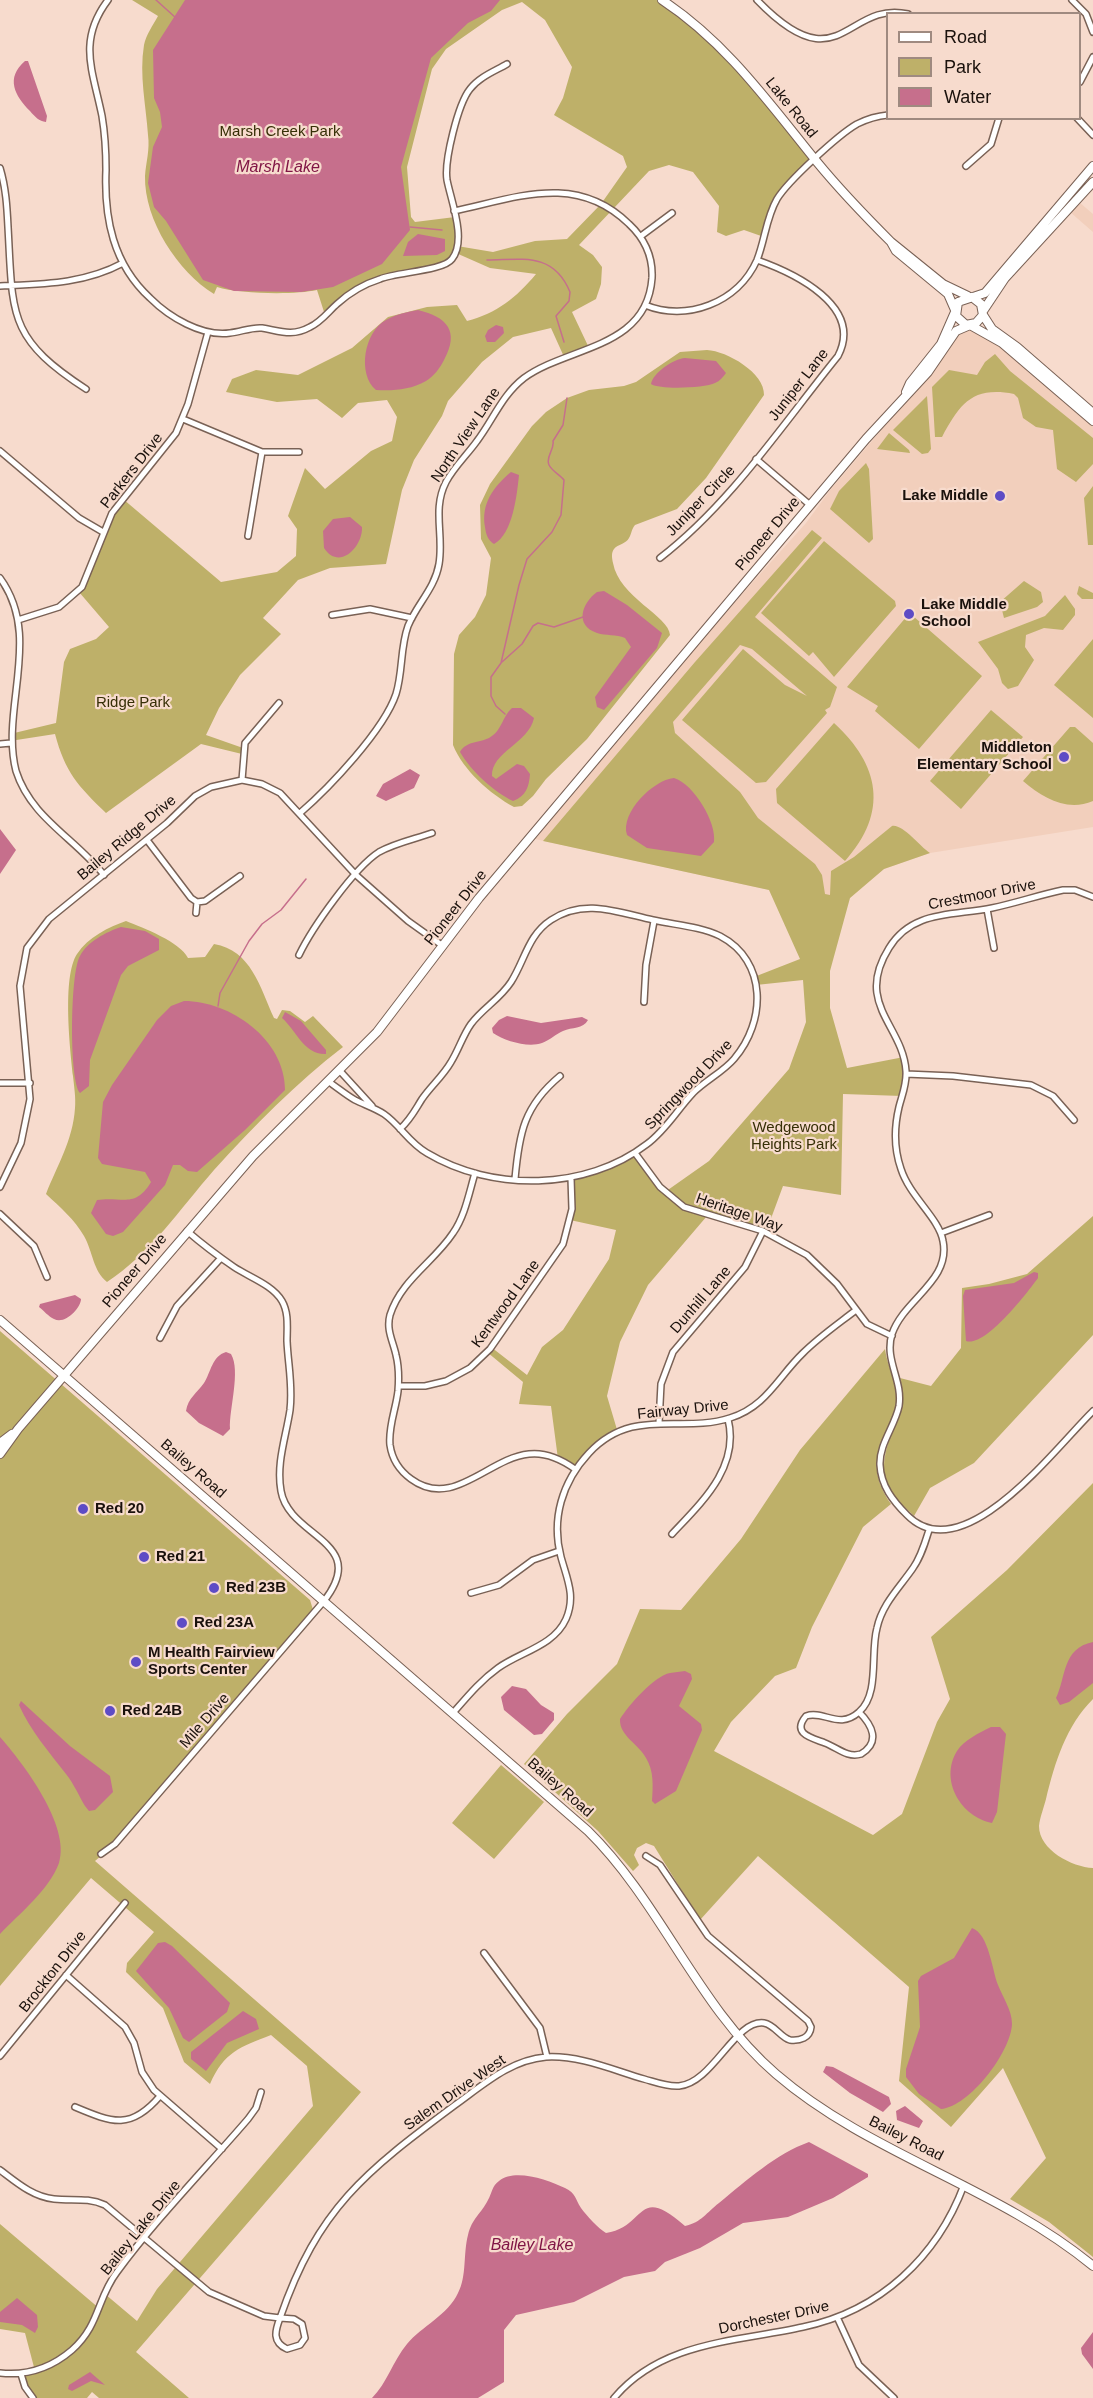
<!DOCTYPE html>
<html>
<head>
<meta charset="utf-8">
<style>
	body { margin:0 }
	#map { position:relative; width:1093px; height:2398px; overflow:hidden; background:#f7dbcd; font-family:Helvetica,sans-serif }
	canvas { display:block }
	.legend { position:absolute; left:886px; top:12px; width:195px; height:108px; box-sizing:border-box; background:#f7dbcd; border:2px solid #9f8a80; margin:0; padding:8px 10px; list-style:none; font-size:18px; color:#1a110c }
	.legend li { display:flex; align-items:center; gap:12px; height:30px }
	.legend b { width:30px; border:2px solid #9f8a80 }
</style>
</head>
<body>
<div id="map">
<canvas width="1093" height="2398"></canvas>
<ul class="legend">
<li><b style="height:8px;background:#fff"></b>Road</li>
<li><b style="height:16px;background:#beb069"></b>Park</li>
<li><b style="height:16px;background:#c66f8c"></b>Water</li>
</ul>
</div>
<script>
const ctx = document.querySelector('canvas').getContext('2d');
ctx.lineJoin = 'round';
function paint(path, color) { ctx.fillStyle = color; ctx.fill(path, 'evenodd'); }
function strokePath(path, color, width, dash) { ctx.strokeStyle = color; ctx.lineWidth = width; ctx.lineCap = dash ? 'butt' : 'round'; ctx.setLineDash(dash || []); ctx.stroke(path); }
function drawText(font, color, halo, rows, align = 'center') {
  ctx.font = font + ' Helvetica,sans-serif'; ctx.lineWidth = 4.5; ctx.setLineDash([]); ctx.textBaseline = 'middle'; ctx.strokeStyle = halo; ctx.fillStyle = color; for (const [text, x, y, turn = 0] of rows) {
    ctx.save(); ctx.translate(x, y); ctx.rotate((+turn || 0) * Math.PI / 180); ctx.textAlign = isNaN(turn) ? turn : align; if (halo) ctx.strokeText(text, 0, 0); ctx.fillText(text, 0, 0); ctx.restore();
  }
}
const built = new Path2D(`
	M1079,202L1093,214V232L1070,212Z
	M965,329L983,334L1006,349L1093,425V827L930,853L884,869L850,898L769,890L535,839L725,613L806,523L831,489L936,366L955,335Z`);
const green = new Path2D(`
	M132,0H662L714,42L815,160L778,198L764,237L744,230L726,236L717,232L719,206L693,172L669,165L649,171L579,245L593,255L602,267L601,284L596,299L572,312L590,350L565,359L551,328L513,337L482,362L448,401L442,416L414,460L402,490L386,564L330,568L298,580L263,618L281,634L240,675L219,708L206,735L243,748L242,754L201,744L106,813C78,786 65,772 55,734L10,741V734L56,723L64,662L70,649L96,639L109,627L79,592L103,532L123,499L221,582L277,572L296,556L297,529L288,516L305,468L325,489L371,451L392,441L397,417L387,400L358,403L342,418L317,399L277,402L226,392L232,379L256,370L298,375L352,348L388,317L427,307L457,305L467,321C497,313 516,298 536,274L490,268L456,253L447,265L415,270L361,287L325,315L317,290C295,295 239,294 217,287L214,294C178,272 144,220 145,176C146,162 150,150 148,135C146,105 139,75 144,45C146,35 153,25 158,16ZM522,2L545,20L572,67L563,98L554,115L623,156L627,167L601,204L567,239L535,241L493,252L457,246L455,217L415,222L411,217L407,167L432,69L446,49L502,10Z
	M707,350C727,351 765,373 764,395L706,478L677,509L635,525C631,530 632,533 629,538C626,544 618,544 614,549C611,553 612,558 613,563C619,597 669,616 670,635L587,739L546,779L533,796L522,806L514,807C490,794 463,770 453,745L454,654L459,635L475,617L486,595L491,558L481,539L480,505L490,484L532,426L546,412L567,398L589,390L624,386L636,382L680,352Z
	M995,354L1010,371L1093,438V464L1076,482L1057,469L1053,430L1036,427L1023,418L1018,398L1014,394C972,386 960,404 942,437H935L932,387L949,370L977,375L985,362Z
	M927,396L931,449L928,453L922,454L893,430Z
	M889,433L909,450L910,453L877,449Z
	M866,463L869,469L873,539L869,543L830,509L839,491Z
	M1093,486V545H1088L1084,498Z
	M812,530L822,538L755,617L837,687L830,707L825,710L827,713L766,782L756,783L682,720L743,649L785,685L807,696L752,649L740,645L673,722L675,733L740,792L758,818L815,864L822,875L825,894L830,895L831,871L854,857L892,826C903,824 919,846 930,853L884,869L850,898L830,971V1008L847,1068L904,1057L906,1074L902,1096L843,1094L841,1195L783,1186L766,1232L707,1216L648,1285L620,1342L607,1396L618,1433L609,1437L575,1469L558,1459L551,1406L519,1404L523,1382L487,1352L491,1347L527,1375L542,1347L563,1330L609,1259L616,1230L570,1220L571,1178L635,1153L665,1192L709,1161L789,1069L806,1022L803,980L756,985L754,977L800,959L769,890L543,841L695,662Z
	M824,541L895,601L896,606L834,677L813,652L809,656L761,613Z
	M1024,581L1041,592L1043,602L1037,607L1004,618L1000,602Z
	M1079,586L1093,593V599H1082L1077,594Z
	M1065,595L1075,609V615L1063,630L1044,628L1026,635L1025,647L1034,660L1018,686L1008,689L1002,683L998,669L978,642L1045,616Z
	M907,616H913L982,676L919,749L875,711L878,706L847,687Z
	M1093,639V718L1054,685Z
	M991,710L1023,737L961,809L930,781Z
	M834,723C880,765 889,812 845,861L777,803L776,789Z
	M1070,727H1075L1093,743V801C1067,812 1043,798 1023,781Z
	M126,921C144,928 180,942 188,958L205,957L214,944C251,950 260,987 274,1018L277,1019L282,1010L290,1011L305,1022L313,1016L343,1047C296,1083 254,1126 214,1170C180,1209 150,1254 107,1282C93,1271 93,1252 84,1236C75,1220 60,1207 46,1194C57,1166 73,1140 75,1108C76,1098 74,1086 73,1076C70,1048 62,977 77,954C88,937 109,927 126,921Z
	M1093,1216V1335L974,1463L930,1488L914,1516C906,1508 897,1501 891,1492C868,1453 911,1417 900,1378L931,1386L961,1348L962,1288L989,1284L1027,1274Z
	M0,1331L310,1600L314,1613L115,1844L95,1861L361,2092L136,2352L189,2398H99L92,2392L87,2398H32L21,2374L35,2371L25,2333L0,2329V2224L100,2309L105,2294L137,2321L157,2289L313,2106L307,2066L271,2035C240,2047 224,2052 210,2084L184,2062L163,2008L126,1972L127,1963L154,1932L91,1878L0,1986Z
	M885,1349C887,1366 897,1382 897,1399C895,1441 857,1454 891,1504L863,1527L812,1627L796,1668L775,1676L731,1722L714,1751L873,1835L902,1814L937,1722L950,1699L931,1637L1007,1570L1093,1483V1699C1066,1726 1055,1762 1046,1799C1044,1807 1040,1817 1039,1826C1039,1850 1072,1867 1093,1868V2257L1049,2222L1010,2199L1046,2158L1003,2068L951,2127L899,2081L909,1987L758,1856L700,1920L654,1846L646,1843L637,1848L634,1855L639,1865L633,1871L598,1831L524,1764L567,1714L617,1664L640,1609L681,1610L741,1539L800,1450Z
	M501,1765L544,1802L494,1859L452,1823Z`);
const water = new Path2D(`
	M185,0H500L491,11L468,23L431,58L401,167L410,230L382,264L333,287L301,292L234,291L203,280L166,221L154,207L148,183L153,147L162,127L160,112L154,98L153,50Z
	M25,61H28L47,116L46,122C39,121 35,117 30,111C15,96 5,78 25,61Z
	M418,234L445,239V251L437,255L403,256L408,242Z
	M418,310C447,317 460,331 444,360C440,368 434,376 426,381C410,390 393,391 376,390C357,374 364,332 386,320C396,314 408,312 418,310Z
	M496,325L503,327L504,333L495,342H487L485,336L488,330Z
	M685,358L716,361L726,373C723,377 720,381 715,383C705,388 660,390 651,384C653,373 673,359 685,358Z
	M511,472L519,475C517,494 513,534 494,544C488,540 486,535 485,527C481,504 493,487 511,472Z
	M350,517L362,527C363,547 339,571 324,548L323,531L333,519Z
	M604,591L627,605L662,633L657,648L604,710L597,707L595,697L631,647L625,638C616,634 606,636 597,633C574,625 582,603 597,592Z
	M512,708H521L534,718C529,743 491,752 492,776L496,779L517,764L524,766L530,774C529,787 526,796 513,801C494,792 471,771 460,752C466,741 479,743 489,738C502,731 502,717 512,708Z
	M410,769L420,775L414,788L386,801L376,796L383,784Z
	M674,778C694,784 717,823 714,842L701,856L647,848L627,835C620,813 653,780 674,778Z
	M0,829L16,850L0,874Z
	M121,927L145,931L159,939V950L128,966L121,975L90,1060L89,1086L80,1093C69,1081 70,972 80,956C87,942 106,932 121,927Z
	M184,1001C230,1001 285,1039 285,1090L245,1130L197,1172L188,1171L180,1165H173L165,1185L123,1232L113,1236L106,1234L91,1213L97,1200C122,1196 135,1209 151,1182L145,1172L102,1164L98,1158L103,1102L112,1085L157,1020L171,1006Z
	M285,1012L301,1021L326,1050V1054C304,1055 296,1030 282,1018Z
	M507,1016L541,1023L582,1017L588,1020C583,1029 572,1027 563,1031C556,1034 550,1040 542,1043C528,1048 505,1041 493,1033L492,1028L499,1020Z
	M1034,1272L1038,1273V1278C1027,1293 985,1348 966,1341L963,1296L965,1290L1014,1283Z
	M75,1295L81,1299C81,1308 65,1325 54,1319C49,1317 43,1310 39,1307L40,1304Z
	M226,1352L231,1354C241,1371 229,1409 230,1429L223,1436L199,1423L186,1411C188,1398 197,1393 204,1383C211,1372 212,1356 226,1352Z
	M1093,1642V1683L1069,1702L1060,1705L1056,1698C1066,1678 1062,1648 1093,1642Z
	M685,1671L691,1674L692,1679L679,1706L701,1724L702,1730L676,1791L655,1804L652,1801C653,1786 654,1771 646,1758C639,1744 619,1736 620,1719C629,1705 654,1676 670,1673C675,1672 680,1672 685,1671Z
	M512,1686L526,1689L541,1705L554,1713V1720L542,1734L534,1735L504,1710L501,1697Z
	M21,1701L70,1746L110,1776L113,1792L95,1810L89,1811L85,1806C79,1796 74,1784 66,1774C49,1752 30,1730 19,1705Z
	M991,1727H1000L1006,1734L997,1812L992,1823C961,1817 939,1780 957,1751C964,1740 979,1733 991,1727Z
	M0,1737C23,1763 71,1826 59,1863C49,1890 20,1913 0,1934Z
	M972,1928C989,1934 992,1970 998,1985C1003,1998 1012,2010 1012,2024C1011,2052 969,2107 941,2109L919,2094L906,2077V2069L920,2027L918,1981L921,1976L954,1958Z
	M165,1942L172,1946L230,2003L227,2012L189,2042L183,2038L169,2008L136,1971L158,1943Z
	M243,2011L256,2019L259,2029L227,2043L206,2071L191,2059V2052Z
	M826,2066L833,2067L889,2097L891,2104L883,2112L850,2093L823,2072Z
	M905,2106L923,2121L919,2128L897,2120L896,2111Z
	M809,2142L868,2174V2177L833,2198L788,2217L743,2223L700,2248L665,2262L655,2271L624,2277L574,2302L516,2315L504,2330V2382L478,2398H372C387,2383 393,2361 407,2344C422,2326 448,2315 458,2293C467,2276 463,2254 468,2235C472,2218 481,2214 488,2200C492,2193 492,2186 499,2181C515,2168 548,2180 565,2188C576,2193 575,2199 581,2208C586,2215 599,2229 606,2233C647,2227 636,2183 685,2226C702,2222 706,2213 719,2203C747,2180 776,2154 809,2142Z
	M17,2298L37,2315L38,2327L35,2333L22,2325L0,2322V2312Z
	M1093,2332V2369L1082,2354L1081,2348Z
	M90,2372L105,2385L91,2381L72,2391L68,2389L69,2385Z`);
const stream = new Path2D(`
	M156,0L176,18
	M410,227L442,230
	M487,260C521,260 553,251 570,292L569,301L556,316L564,342
	M502,662L522,644L533,626L538,623L554,627L583,617
	M505,714L496,706L491,696V677L501,663L519,585L527,559L552,532L561,515L564,480C560,475 552,471 549,465C545,457 555,449 553,441L563,425L567,398
	M218,1006L220,993L249,941L262,924L281,910L306,879`);
const street = new Path2D(`
	M108,0C77,41 93,71 102,116C105,134 106,152 106,170C104,218 113,264 150,298C169,317 202,337 230,333C241,332 251,327 262,328C280,331 292,337 310,327C321,322 328,312 337,304C349,293 364,284 380,279C397,272 443,271 452,259C467,240 451,201 447,180C444,161 458,104 470,89C479,77 495,71 507,64
	M757,0C840,86 846,0 908,14
	M1072,0L1086,14L1093,32
	M1080,82L1093,57
	M1077,118L1093,135
	M966,166L991,144L999,118
	M0,168C6,188 7,207 8,227C13,314 7,338 86,389
	M641,236L672,213
	M0,286C43,284 84,284 123,263
	M645,305C686,322 738,303 757,260C765,240 766,218 777,199C788,181 838,135 857,124C867,119 877,116 888,115
	M183,419L262,452H299
	M0,451L79,518L103,532
	M756,459L810,505
	M248,536L262,452
	M660,558C731,503 782,425 838,356C864,306 794,273 757,260
	M0,578C43,637 0,708 16,771C31,818 75,838 104,875
	M332,615L370,609L412,618
	M18,620L59,607L82,587L112,513L176,433L188,404L208,332
	M0,744L11,743
	M242,780L245,743L279,703
	M300,813C329,788 384,730 396,694C403,672 400,648 408,626C417,604 435,588 439,564C444,535 432,509 446,482C454,467 467,455 477,441C493,420 502,395 524,378C568,346 647,349 652,278C653,256 644,238 629,224C576,172 516,198 454,211
	M147,840L191,898L197,902L205,901L240,876
	M1093,897L1075,890H1063C1039,895 1016,903 992,908C953,916 912,910 889,948C854,1004 903,1025 906,1071C907,1084 902,1095 899,1107C894,1128 894,1149 901,1169C910,1197 939,1218 943,1241C951,1281 904,1299 892,1334C884,1360 903,1380 899,1406C895,1426 879,1444 880,1465C881,1486 893,1501 907,1515C963,1572 1056,1447 1093,1411
	M987,909L994,948
	M196,913L197,902
	M299,955C312,928 354,868 379,852C395,843 415,839 432,833
	M644,1002L646,965L654,921
	M340,1071L372,1106
	M906,1074L953,1076L1031,1085L1053,1096L1074,1120
	M329,1082C338,1088 346,1095 355,1100C365,1105 375,1108 384,1114C400,1125 409,1143 427,1153C492,1192 586,1191 647,1144C666,1130 677,1110 693,1093C706,1080 723,1072 734,1059C766,1022 768,961 720,936C699,926 675,925 653,920C617,912 584,898 551,920C528,935 525,960 511,982C500,999 483,1008 471,1024C463,1035 459,1049 451,1062C443,1076 431,1086 422,1099C415,1110 411,1119 400,1129
	M0,1083H30
	M635,1153L660,1187L684,1207L763,1231L807,1255L837,1284L867,1324L892,1336
	M475,1173C469,1193 465,1216 453,1233C434,1262 401,1280 390,1315C386,1330 393,1341 396,1355C399,1367 399,1379 398,1391C396,1409 388,1427 390,1445C392,1459 400,1471 411,1479C453,1510 488,1458 529,1454C546,1452 561,1459 575,1469
	M515,1179C519,1133 524,1106 560,1076
	M0,1187L21,1143L30,1099L20,986L27,948L49,919L167,823L195,796L211,787L242,780L262,784L280,793L356,875L408,921L443,946
	M0,1214L34,1246L47,1277
	M941,1233L989,1215
	M160,1338L177,1306L221,1258
	M399,1386H425L446,1381L470,1368L490,1349L563,1244L572,1209L571,1178
	M659,1423L661,1384L673,1352L745,1267L763,1231
	M672,1534C702,1502 740,1467 728,1419
	M471,1593L499,1585L533,1560L559,1551
	M859,1712C872,1725 881,1742 861,1754C847,1758 838,1748 825,1743C812,1738 791,1734 806,1716C824,1710 839,1730 859,1712C880,1694 870,1653 877,1628C882,1604 900,1587 913,1568C921,1557 925,1543 929,1530
	M453,1713C467,1697 480,1681 498,1668C520,1652 554,1646 566,1619C576,1596 567,1579 561,1557C551,1519 562,1482 589,1453C633,1406 681,1434 730,1418C766,1407 778,1377 803,1353C819,1337 838,1324 856,1310
	M101,1854L115,1844L324,1601C371,1541 289,1538 281,1491C276,1463 286,1437 290,1410C293,1386 288,1364 287,1341C287,1328 289,1313 282,1301C273,1285 249,1277 234,1267C218,1256 202,1244 187,1231
	M484,1953L540,2028L547,2057
	M66,1975L125,2027L134,2043L142,2072L154,2090L222,2149
	M0,2056L125,1903
	M75,2107C113,2123 131,2130 160,2096
	M0,2170C16,2182 33,2197 54,2199C72,2201 87,2197 105,2205L209,2292L264,2316L280,2318C318,2208 365,2172 455,2105C483,2085 510,2060 546,2057C579,2055 613,2070 644,2079C655,2082 667,2087 679,2086C713,2083 735,2019 764,2023C775,2025 780,2037 790,2040C800,2041 810,2038 811,2027L808,2021L708,1936L660,1865L646,1856
	M837,2317L859,2365L894,2398
	M280,2318L294,2319L302,2324L305,2338L300,2345L287,2349C272,2342 275,2331 280,2318Z
	M0,2373C27,2376 51,2368 72,2350C100,2325 97,2298 117,2272C156,2219 205,2169 248,2119L256,2108L261,2092
	M21,2374L25,2387L33,2398
	M614,2398C662,2341 736,2342 803,2327C880,2311 937,2257 964,2185`);
const secondary = new Path2D(`
	M662,0C726,42 769,103 817,162C840,190 865,216 891,242L896,251L948,294L955,310
	M891,242L943,284L968,296
	M972,297L981,304L983,315L976,323L966,325L956,316L958,302L985,293L1093,166
	M983,311L1005,278L1093,182
	M983,315L992,329L1017,347L1093,413
	M970,325L1002,343L1093,421
	M906,392L910,383L941,344L955,312
	M0,1320L588,1831C662,1904 697,2006 776,2074C870,2155 996,2186 1093,2266
	M0,1443L12,1434
	M0,1454L18,1429L253,1156L377,1032L479,898L866,439L928,372L956,331L970,325`);
const markers = [
	[1000,496,6,"#5e4cc5"],
	[909,614,6,"#5e4cc5"],
	[1064,757,6,"#5e4cc5"],
	[83,1509,6,"#5e4cc5"],
	[144,1557,6,"#5e4cc5"],
	[214,1588,6,"#5e4cc5"],
	[182,1623,6,"#5e4cc5"],
	[136,1662,6,"#5e4cc5"],
	[110,1711,6,"#5e4cc5"]
];
const streetNames = [
	["Lake Road",791,108,51],
	["Juniper Lane",799,385,-52],
	["North View Lane",466,435,-56],
	["Parkers Drive",132,471,-52],
	["Juniper Circle",701,501,-46],
	["Pioneer Drive",768,534,-50],
	["Bailey Ridge Drive",127,838,-40],
	["Crestmoor Drive",982,895,-11],
	["Pioneer Drive",456,908,-52],
	["Springwood Drive",689,1085,-46],
	["Heritage Way",739,1213,19],
	["Pioneer Drive",135,1271,-50],
	["Dunhill Lane",701,1300,-49],
	["Kentwood Lane",506,1304,-54],
	["Fairway Drive",683,1410,-6],
	["Bailey Road",193,1469,41],
	["Mile Drive",205,1721,-49],
	["Bailey Road",560,1788,41],
	["Brockton Drive",53,1972,-52],
	["Salem Drive West",455,2093,-35],
	["Bailey Road",906,2139,27],
	["Bailey Lake Drive",141,2228,-51],
	["Dorchester Drive",774,2318,-12]
];
const parkNames = [
	["Marsh Creek Park",280,132],
	["Ridge Park",133,703],
	["Wedgewood",794,1128],
	["Heights Park",794,1145]
];
const poiNames = [
	["Lake Middle",988,496,"right"],
	["Lake Middle",921,605],
	["School",921,622],
	["Middleton",1052,748,"right"],
	["Elementary School",1052,765,"right"],
	["Red 20",95,1509],
	["Red 21",156,1557],
	["Red 23B",226,1588],
	["Red 23A",194,1623],
	["M Health Fairview",148,1653],
	["Sports Center",148,1670],
	["Red 24B",122,1711]
];
const waterNames = [
	["Marsh Lake",278,168],
	["Bailey Lake",532,2246]
];
paint(built, '#f2cfbc');
paint(green, '#beb069');
paint(water, '#c66f8c');
strokePath(stream, '#c66f8c', 1.5);
strokePath(street, '#796155', 8);
strokePath(secondary, '#796155', 10);
strokePath(street, '#fff', 5);
strokePath(secondary, '#fff', 8);
for (const [x, y, r, color] of markers) { const dot = new Path2D(); dot.arc(x, y, r, 0, 2 * Math.PI); ctx.fillStyle = color; ctx.fill(dot); strokePath(dot, '#f7dbcd', 2); }
drawText('15px', '#1a110c', '#f7dbcd', streetNames);
drawText('15px', '#362f06', '#f7dbcd', parkNames);
drawText('bold 15px', '#1a110c', '#f7dbcd', poiNames, 'left');
drawText('italic 16px', '#801545', '#f7dbcd', waterNames);
</script>
</body>
</html>
